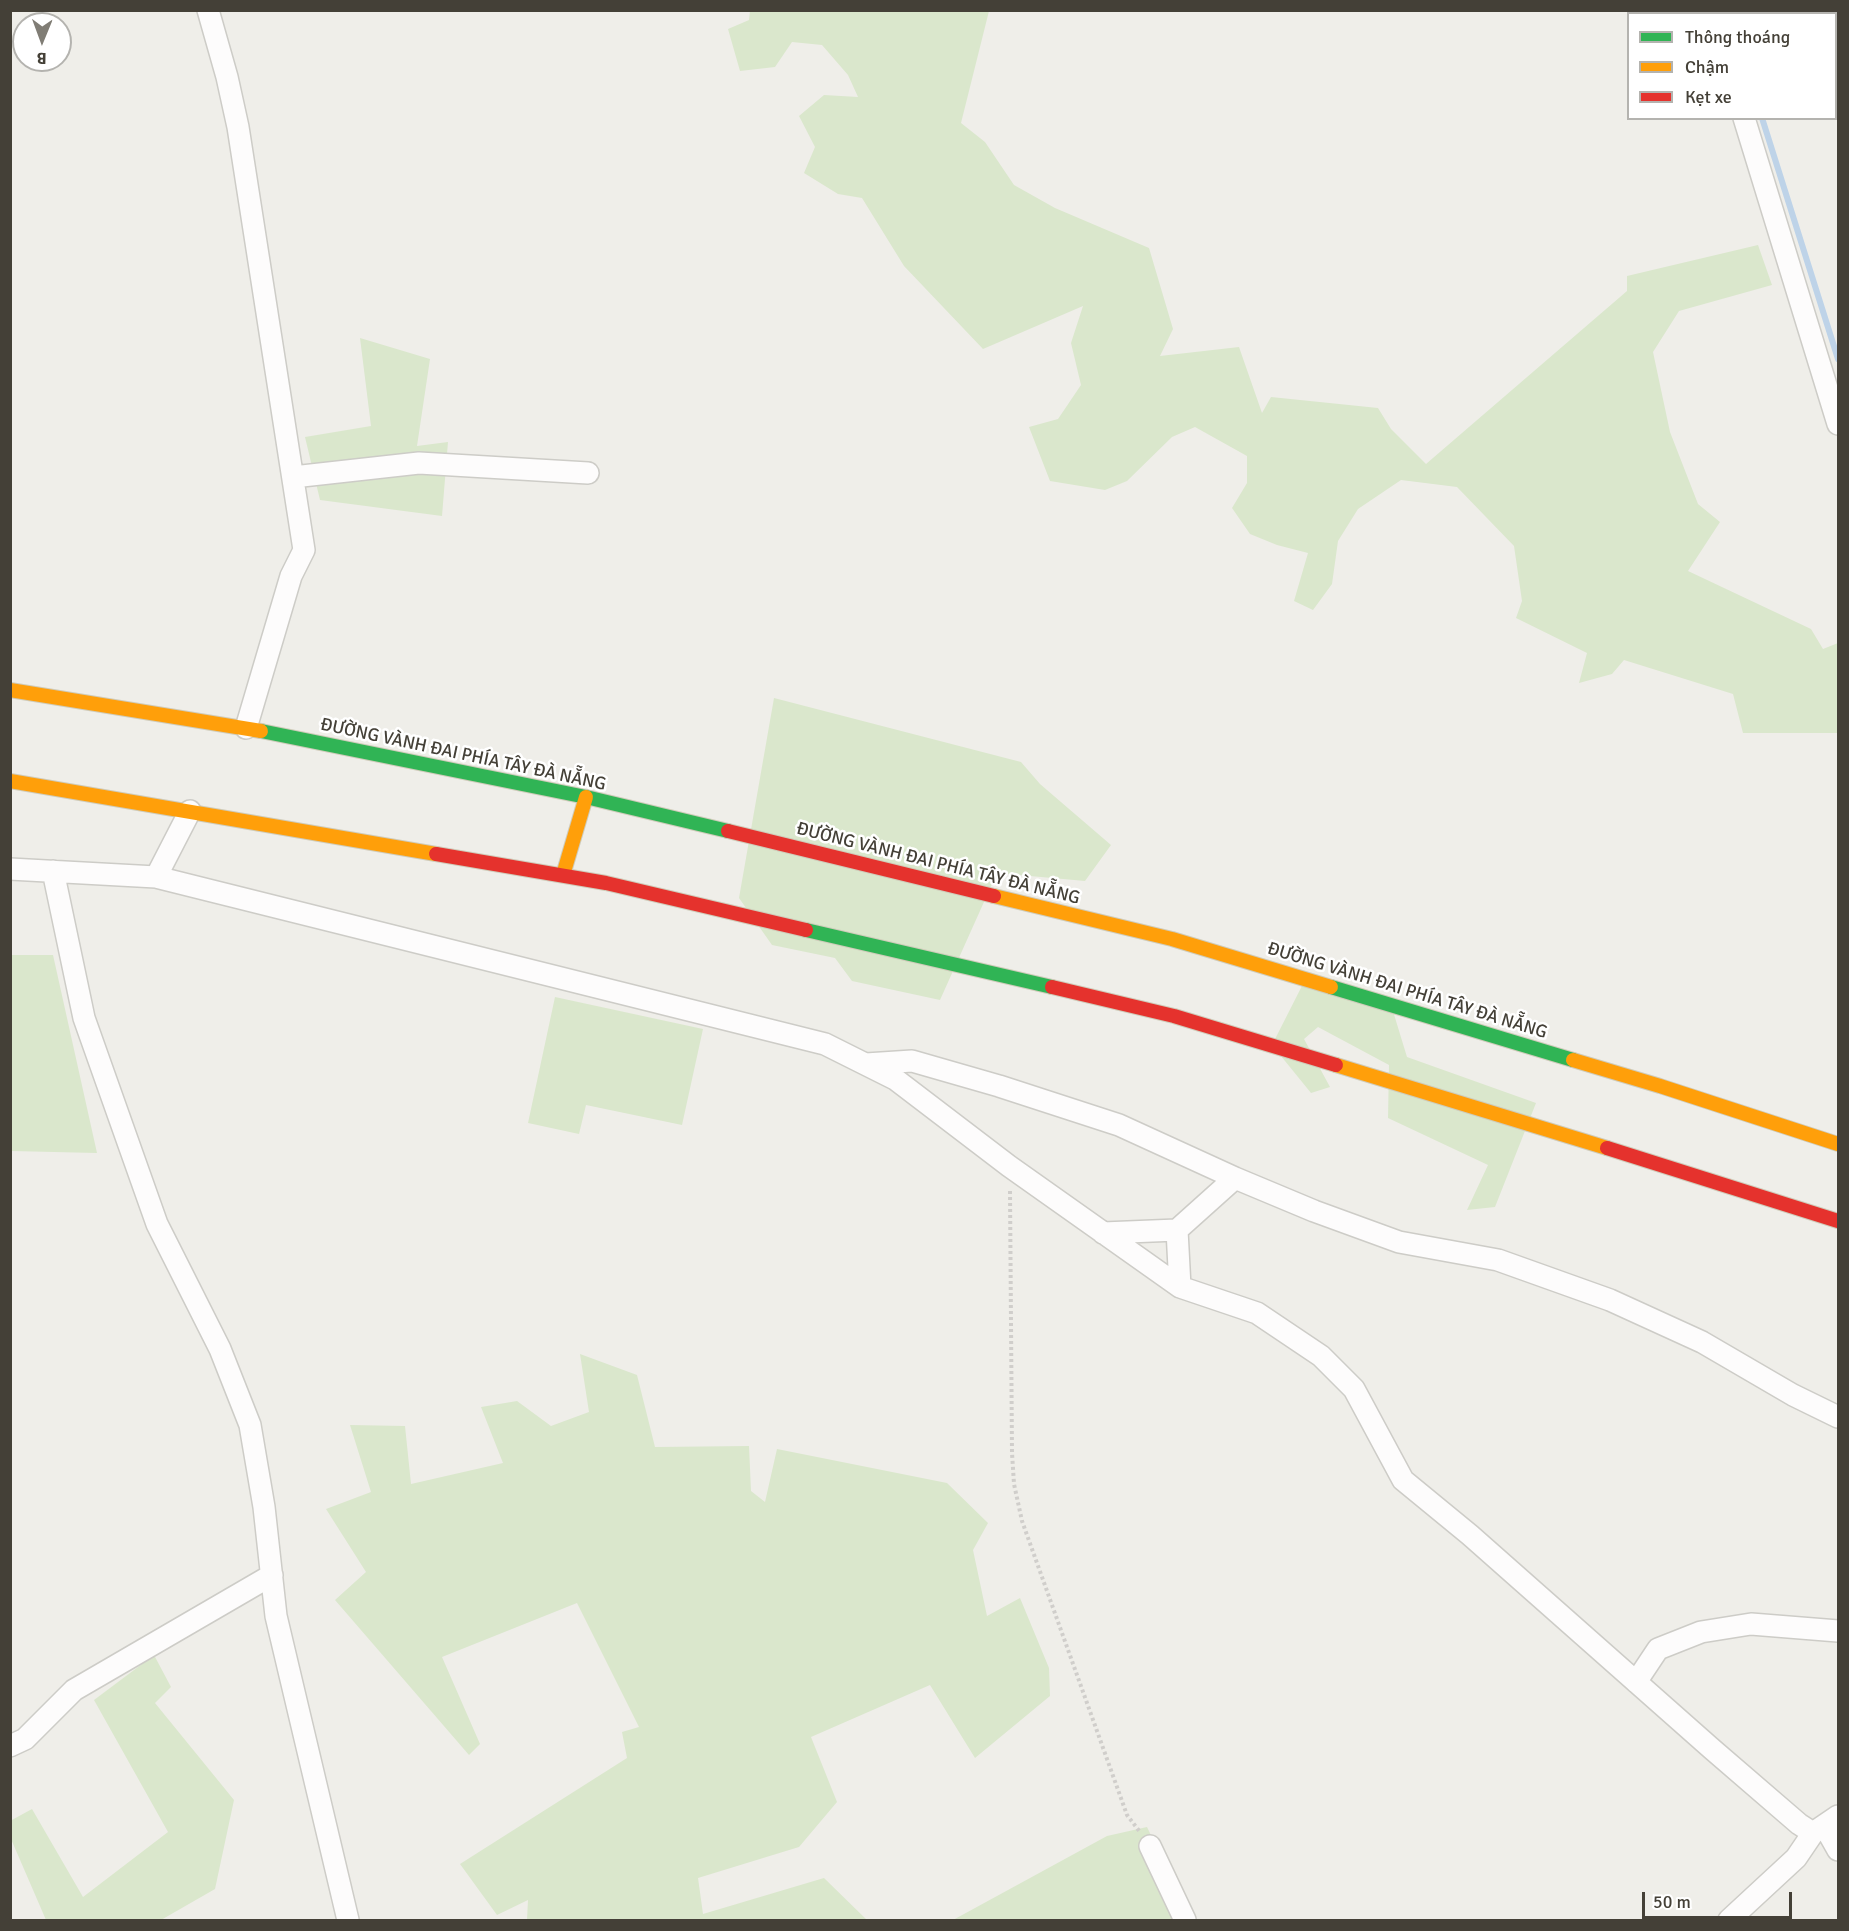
<!DOCTYPE html>
<html>
<head>
<meta charset="utf-8">
<style>
	body { margin:0 }
	#map { position:relative; width:1849px; height:1931px; overflow:hidden; background:#efeee9; font-family:Signika,sans-serif }
	canvas { display:block }
	.frame { position:absolute; inset:0; border:12px solid #444037; pointer-events:none }
	.legend { position:absolute; left:1627px; top:12px; width:210px; height:108px; box-sizing:border-box; background:#fff; border:2px solid #b4b3af; margin:0; padding:8px 10px; list-style:none; font-size:18px; color:#444037 }
	.legend li { display:flex; align-items:center; gap:12px; height:30px }
	.legend b { width:30px; border:2px solid #b4b3af }
	.north { position:absolute; left:12px; top:12px; width:60px; height:60px; box-sizing:border-box; background:#fff; border:2px solid #b4b3af; border-radius:50%; rotate:181deg; font-size:16px; font-weight:700; line-height:24px; text-align:center; color:#444037 }
	.north::after { content:''; display:block; margin:auto; width:21px; height:27px; background:#807d75; clip-path:polygon(50% 0,100% 100%,50% 72%,0 100%) }
	.scale { position:absolute; left:1642px; top:1892px; width:150px; height:27px; box-sizing:border-box; border:3px solid #444037; border-top:0; padding-left:8px; font-size:18px; line-height:21px; white-space:nowrap; color:#444037; -webkit-text-stroke:4px #fff; paint-order:stroke }
</style>
</head>
<body>
<div id="map">
<canvas width="1849" height="1931"></canvas>
<div class="frame"></div>
<ul class="legend">
<li><b style="height:8px;background:#30b455"></b>Thông thoáng</li>
<li><b style="height:8px;background:#ff9f0a"></b>Chậm</li>
<li><b style="height:8px;background:#e5322d"></b>Kẹt xe</li>
</ul>
<div class="north">B</div>
<div class="scale">50 m</div>
</div>
<script>
const ctx = document.querySelector('canvas').getContext('2d');
ctx.lineJoin = 'round';
function paint(path, color) { ctx.fillStyle = color; ctx.fill(path, 'evenodd'); }
function strokePath(path, color, width, dash) { ctx.strokeStyle = color; ctx.lineWidth = width; ctx.lineCap = dash ? 'butt' : 'round'; ctx.setLineDash(dash || []); ctx.stroke(path); }
function drawText(font, color, halo, rows, align = 'center') {
  ctx.font = font + ' Signika,sans-serif'; ctx.lineWidth = 5; ctx.setLineDash([]); ctx.textBaseline = 'middle'; ctx.strokeStyle = halo; ctx.fillStyle = color; for (const [text, x, y, turn = 0] of rows) {
    ctx.save(); ctx.translate(x, y); ctx.rotate((+turn || 0) * Math.PI / 180); ctx.textAlign = isNaN(turn) ? turn : align; if (halo) ctx.strokeText(text, 0, 0); ctx.fillText(text, 0, 0); ctx.restore();
  }
}
const green = new Path2D(`
	M750,11H989L961,123L985,142L1014,185L1055,208L1149,248L1173,329L1160,356L1239,347L1262,413L1271,397L1378,408L1391,429L1426,464L1627,291V276L1758,245L1772,285L1679,311L1653,352L1670,432L1698,504L1720,522L1688,571L1811,629L1823,649L1838,643V638V733H1743L1733,694L1624,660L1612,674L1579,683L1587,653L1516,618L1522,601L1514,546L1457,487L1401,480L1358,509L1338,541L1332,584L1313,610L1294,601L1308,553L1277,545L1250,534L1232,508L1247,483V456L1195,427L1172,437L1127,481L1105,490L1050,481L1029,427L1058,419L1081,385L1071,343L1083,306L983,349L904,266L862,198L838,194L804,173L815,147L799,116L824,95L858,97L848,75L822,45L792,42L775,67L740,71L728,29L749,20Z
	M360,338L430,359L417,446L448,442L442,516L320,500L305,437L371,426Z
	M774,698L1021,762L1040,784L1111,845L1085,881L997,873L940,1000L852,981L835,958L772,945L739,898Z
	M11,955H53L97,1153L11,1151Z
	M1307,976L1389,998L1407,1057L1536,1103L1495,1207L1467,1210L1488,1165L1388,1118L1389,1065L1318,1027L1304,1039L1330,1087L1311,1093L1272,1045Z
	M555,997L703,1029L682,1125L586,1105L579,1134L528,1123Z
	M580,1354L637,1375L655,1447L749,1446L751,1491L765,1502L777,1449L947,1483L988,1523L973,1550L987,1616L1020,1598L1049,1668L1050,1696L975,1758L930,1685L811,1737L837,1802L799,1847L698,1878L703,1914L824,1878L867,1920H527L528,1900L497,1915L460,1864L627,1758L622,1732L639,1727L577,1603L442,1657L480,1744L469,1755L335,1600L366,1572L326,1509L371,1492L350,1425L405,1426L411,1484L503,1463L481,1407L517,1401L551,1426L589,1412Z
	M154,1655L171,1687L155,1703L234,1800L215,1889L161,1920H46L11,1839L10,1821L32,1809L83,1897L168,1832L94,1700Z
	M1147,1827L1192,1920H953L1107,1836Z`);
const stream = new Path2D(`
	M1728,10L1729,14
	M1762,118L1838,359`);
const path = new Path2D(`
	M1010,1191L1012,1453L1014,1484L1022,1521L1127,1815L1140,1832`);
const street = new Path2D(`
	M208,10L227,77L238,127L304,550L291,576L246,728
	M1714,10L1715,14
	M1744,118L1838,424
	M293,477L419,463L588,473
	M10,869L156,877L825,1044L895,1079L1009,1166L1180,1287L1257,1313L1321,1356L1354,1389L1403,1480L1470,1535L1712,1749L1799,1824L1813,1833
	M53,871L84,1018L157,1224L220,1349L250,1425L264,1507L276,1616L348,1920
	M156,877L190,811
	M866,1064L912,1061L999,1086L1119,1125L1235,1178L1314,1211L1399,1242L1498,1260L1610,1300L1702,1342L1793,1395L1838,1417
	M1177,1230L1180,1287
	M1103,1233L1177,1230L1235,1178
	M1636,1682L1658,1649L1701,1632L1751,1624L1838,1631
	M10,1746L25,1739L74,1690L272,1575
	M1825,1827L1838,1850
	M1150,1846L1185,1920
	M1729,1920L1796,1858L1813,1833L1838,1816`);
const fast = new Path2D(`
	M261,731L586,797L728,831
	M806,930L1052,987
	M1331,987L1573,1060`);
const slow = new Path2D(`
	M10,690L261,731
	M10,781L436,854
	M563,875L586,797
	M994,896L1172,939L1331,987
	M1573,1060L1660,1086L1838,1144
	M1336,1065L1607,1148`);
const jam = new Path2D(`
	M728,831L994,896
	M436,854L606,883L806,930
	M1052,987L1174,1016L1336,1065
	M1607,1148L1838,1221`);
const streetNames = [
	["ĐƯỜNG VÀNH ĐAI PHÍA TÂY ĐÀ NẴNG",463,755,12],
	["ĐƯỜNG VÀNH ĐAI PHÍA TÂY ĐÀ NẴNG",938,864,14],
	["ĐƯỜNG VÀNH ĐAI PHÍA TÂY ĐÀ NẴNG",1407,991,17]
];
paint(green, '#dae7cc');
strokePath(stream, '#bed3e8', 6);
strokePath(street, '#cdccc7', 24);
strokePath(fast, '#cfcbb9', 16);
strokePath(slow, '#cfcbb9', 16);
strokePath(jam, '#cfcbb9', 16);
strokePath(path, '#d0cecb', 4, [3, 3]);
strokePath(street, '#fdfcfc', 21);
strokePath(fast, '#30b455', 14);
strokePath(slow, '#ff9f0a', 14);
strokePath(jam, '#e5322d', 14);
drawText('18px', '#444037', '#fff', streetNames);
</script>
</body>
</html>
